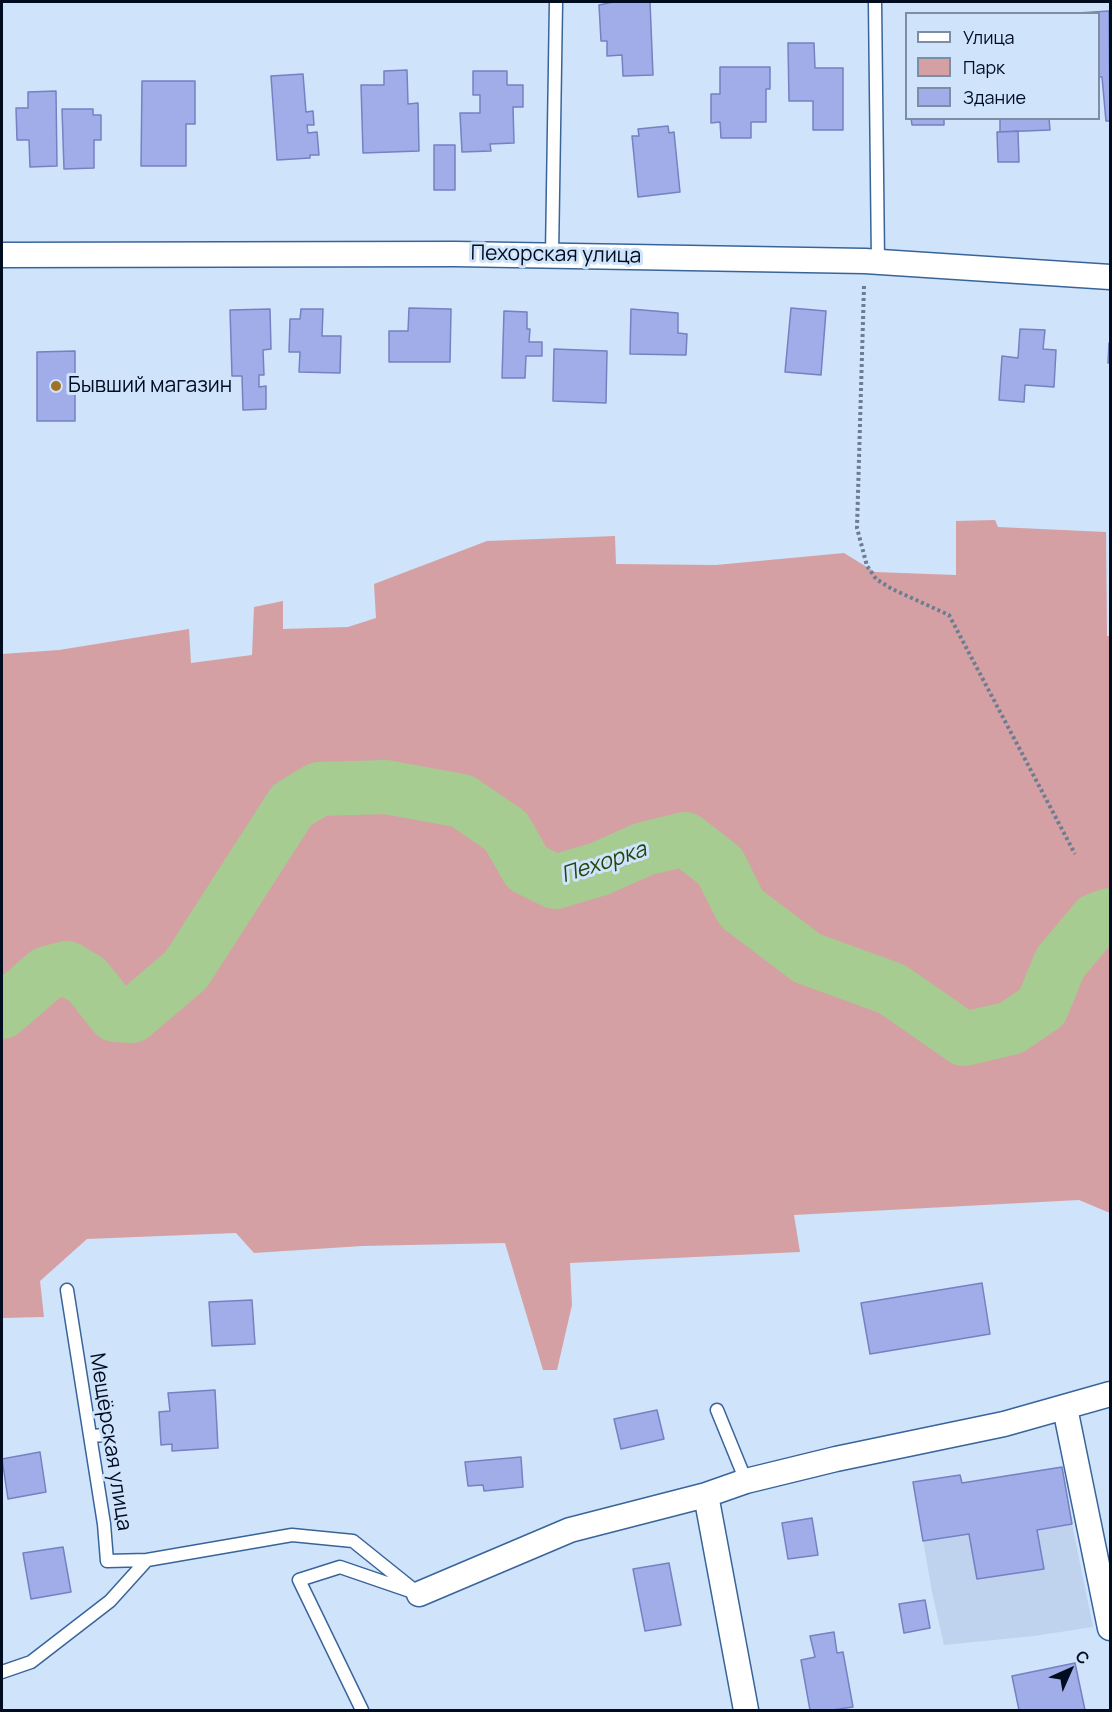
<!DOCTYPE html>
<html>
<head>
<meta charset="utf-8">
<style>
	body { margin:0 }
	#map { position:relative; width:1112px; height:1712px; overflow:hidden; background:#cfe3fb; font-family:Manrope,sans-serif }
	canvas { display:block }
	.frame { position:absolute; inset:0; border:3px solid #000d21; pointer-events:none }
	.legend { position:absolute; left:905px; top:12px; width:195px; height:108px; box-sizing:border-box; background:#cfe3fb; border:2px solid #7c8da4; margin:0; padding:8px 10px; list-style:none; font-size:18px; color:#000d21 }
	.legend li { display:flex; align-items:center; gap:12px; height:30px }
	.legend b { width:30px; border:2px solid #7c8da4 }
	.north { position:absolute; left:1040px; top:1640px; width:60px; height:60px; -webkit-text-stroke:4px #cfe3fb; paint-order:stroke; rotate:45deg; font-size:16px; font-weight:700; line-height:24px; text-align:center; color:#000d21 }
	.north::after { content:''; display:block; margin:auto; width:21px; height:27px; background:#000d21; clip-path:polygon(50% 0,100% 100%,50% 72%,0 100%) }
</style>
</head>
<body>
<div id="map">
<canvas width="1112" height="1712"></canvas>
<div class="frame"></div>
<ul class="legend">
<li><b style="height:8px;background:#fff"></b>Улица</li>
<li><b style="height:16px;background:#d5a0a3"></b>Парк</li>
<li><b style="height:16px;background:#a0ade9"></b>Здание</li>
</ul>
<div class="north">С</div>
</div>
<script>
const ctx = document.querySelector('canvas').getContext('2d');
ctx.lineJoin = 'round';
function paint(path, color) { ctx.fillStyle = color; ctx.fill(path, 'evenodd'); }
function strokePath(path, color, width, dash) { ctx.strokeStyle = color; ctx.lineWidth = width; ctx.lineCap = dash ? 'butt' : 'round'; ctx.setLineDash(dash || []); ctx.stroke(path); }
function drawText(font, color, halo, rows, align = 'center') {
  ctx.font = font + ' Manrope,sans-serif'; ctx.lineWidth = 6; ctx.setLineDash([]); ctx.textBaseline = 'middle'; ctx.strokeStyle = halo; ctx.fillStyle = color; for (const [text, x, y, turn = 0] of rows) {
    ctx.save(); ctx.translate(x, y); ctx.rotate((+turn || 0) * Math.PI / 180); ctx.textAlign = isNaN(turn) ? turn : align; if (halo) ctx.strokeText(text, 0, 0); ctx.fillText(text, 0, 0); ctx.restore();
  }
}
const built = new Path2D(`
	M1062,1467L1072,1524L1093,1627L1034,1636L944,1645L932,1592L913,1482L960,1475L962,1483Z`);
const green = new Path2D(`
	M995,520L998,527L1106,532L1107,636H1110V1213L1079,1200L794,1215L800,1252L570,1263L572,1305L557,1370H543L505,1243L362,1246L254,1253L236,1233L87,1239L40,1281L44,1317L2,1318V654L59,650L189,629L191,663L252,655L254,607L283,601V629L348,627L376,618L374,584L487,541L615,536L616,564L716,565L844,553L875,572L956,575V521Z`);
const river = new Path2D(`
	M2,1012L47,973L67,968L87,980L115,1015L132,1016L186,970L292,805L319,789L386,787L462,801L506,831L527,868L555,882L599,869L644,849L685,839L720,866L741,908L807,958L892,989L964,1039L1011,1028L1042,1007L1060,963L1096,920L1110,915`);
const building = new Path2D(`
	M613,2H650L653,75L623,76L622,55L607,56V41H601L599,5Z
	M1109,11L1110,121H1106L1102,77H1098V14L1078,13Z
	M788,43H814L815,68H843V130H813V101H789Z
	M720,67H770V89H766V122H751V138H721L720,122L711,123V94H720Z
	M407,70L408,104L418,103L419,151L363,153L361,85H384V71Z
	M473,71H507V85H523V107H513L514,143L490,144L491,151L462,152L460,113H480V95H473Z
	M303,74L306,112L313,111L314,125H307L308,133L317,132L319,155H310V158L277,160L271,76Z
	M142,81H195V124H186V166H141Z
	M56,91L57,166L30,167L29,140H17L16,108H28V92Z
	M62,109H93V115H101V140H94V168L64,169Z
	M911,118H944V125H912Z
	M1000,118H1049L1050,130L1000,132Z
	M668,126L669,133L674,132L680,192L638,197L632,136H639L638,129Z
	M1018,131L1019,162H998L997,132Z
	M434,145H455V190H434Z
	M409,308L451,309L450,362H389V331H408Z
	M791,308L826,311L821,375L785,372Z
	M270,309L271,349L263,350L264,375H259V387L266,386V409L243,410L242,376H232L230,310Z
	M301,309H323L322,336H341L340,373L299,372L300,352H289L290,319H300Z
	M631,309L678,313V333L687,334L686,355L630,354Z
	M504,311L527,312V329H530L529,342H542V356H526L525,378H502Z
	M1020,329L1045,330L1043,349L1056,350L1054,387L1025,385L1024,402L999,400L1002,356L1018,358Z
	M1109,343L1110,344V363H1108Z
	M554,349L607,351L606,403L553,401Z
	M75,351V421H37V352Z
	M982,1283L990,1334L870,1354L861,1303Z
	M252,1300L255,1344L212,1346L209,1302Z
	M215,1390L218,1448L172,1451V1444L161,1445L159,1412L170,1411L168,1393Z
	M657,1410L664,1439L621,1449L614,1419Z
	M40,1452L46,1492L8,1499L2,1459Z
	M521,1457L523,1487L484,1491L483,1485L468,1486L465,1462Z
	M1062,1467L1072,1524L1037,1530L1044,1569L977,1579L969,1534L923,1541L913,1482L960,1475L962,1483Z
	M812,1518L818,1555L788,1559L782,1523Z
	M63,1547L71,1592L31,1599L23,1553Z
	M669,1563L681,1625L645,1631L633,1569Z
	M925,1600L930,1628L904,1633L899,1604Z
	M834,1632L837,1653L843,1652L853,1707L832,1710H810L801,1660L815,1657L810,1636Z
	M1075,1663L1085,1710H1019L1012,1676Z`);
const path = new Path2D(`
	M864,286L857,528L867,566L876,579L892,589L949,615L1075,854`);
const service = new Path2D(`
	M875,2L878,262
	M552,255L556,2
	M67,1290L104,1524L107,1561L147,1560
	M717,1410L746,1481
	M90,1436L107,1435
	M2,1672L31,1662L110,1601L147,1560L292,1535L353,1541L419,1594
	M362,1710L299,1580L340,1567L410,1591`);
const minor = new Path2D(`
	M2,255L455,254L865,261L1110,277
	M1065,1408L1110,1628
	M706,1495L746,1710
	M419,1594L570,1530L706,1495L746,1481L836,1459L1004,1424L1110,1394`);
const markers = [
	[56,386,6,"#a17125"]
];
const streetNames = [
	["Пехорская улица",556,255,1],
	["Мещёрская улица",110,1442,81]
];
const poiNames = [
	["Бывший магазин",68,386]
];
const waterNames = [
	["Пехорка",604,863,-18]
];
paint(built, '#bfd3ee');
paint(green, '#d5a0a3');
strokePath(river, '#a6cc92', 54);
paint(building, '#a0ade9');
strokePath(building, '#7481c2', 1.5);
strokePath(service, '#39649a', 15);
strokePath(minor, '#39649a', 27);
strokePath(path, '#6c7d93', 4, [3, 3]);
strokePath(service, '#fff', 12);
strokePath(minor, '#fff', 24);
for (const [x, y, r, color] of markers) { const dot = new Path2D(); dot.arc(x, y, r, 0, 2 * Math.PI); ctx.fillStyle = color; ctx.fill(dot); strokePath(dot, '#cfe3fb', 2); }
drawText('21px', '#000d21', '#cfe3fb', streetNames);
drawText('21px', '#000d21', '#cfe3fb', poiNames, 'left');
drawText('italic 22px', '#24460a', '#cfe3fb', waterNames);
</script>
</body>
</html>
